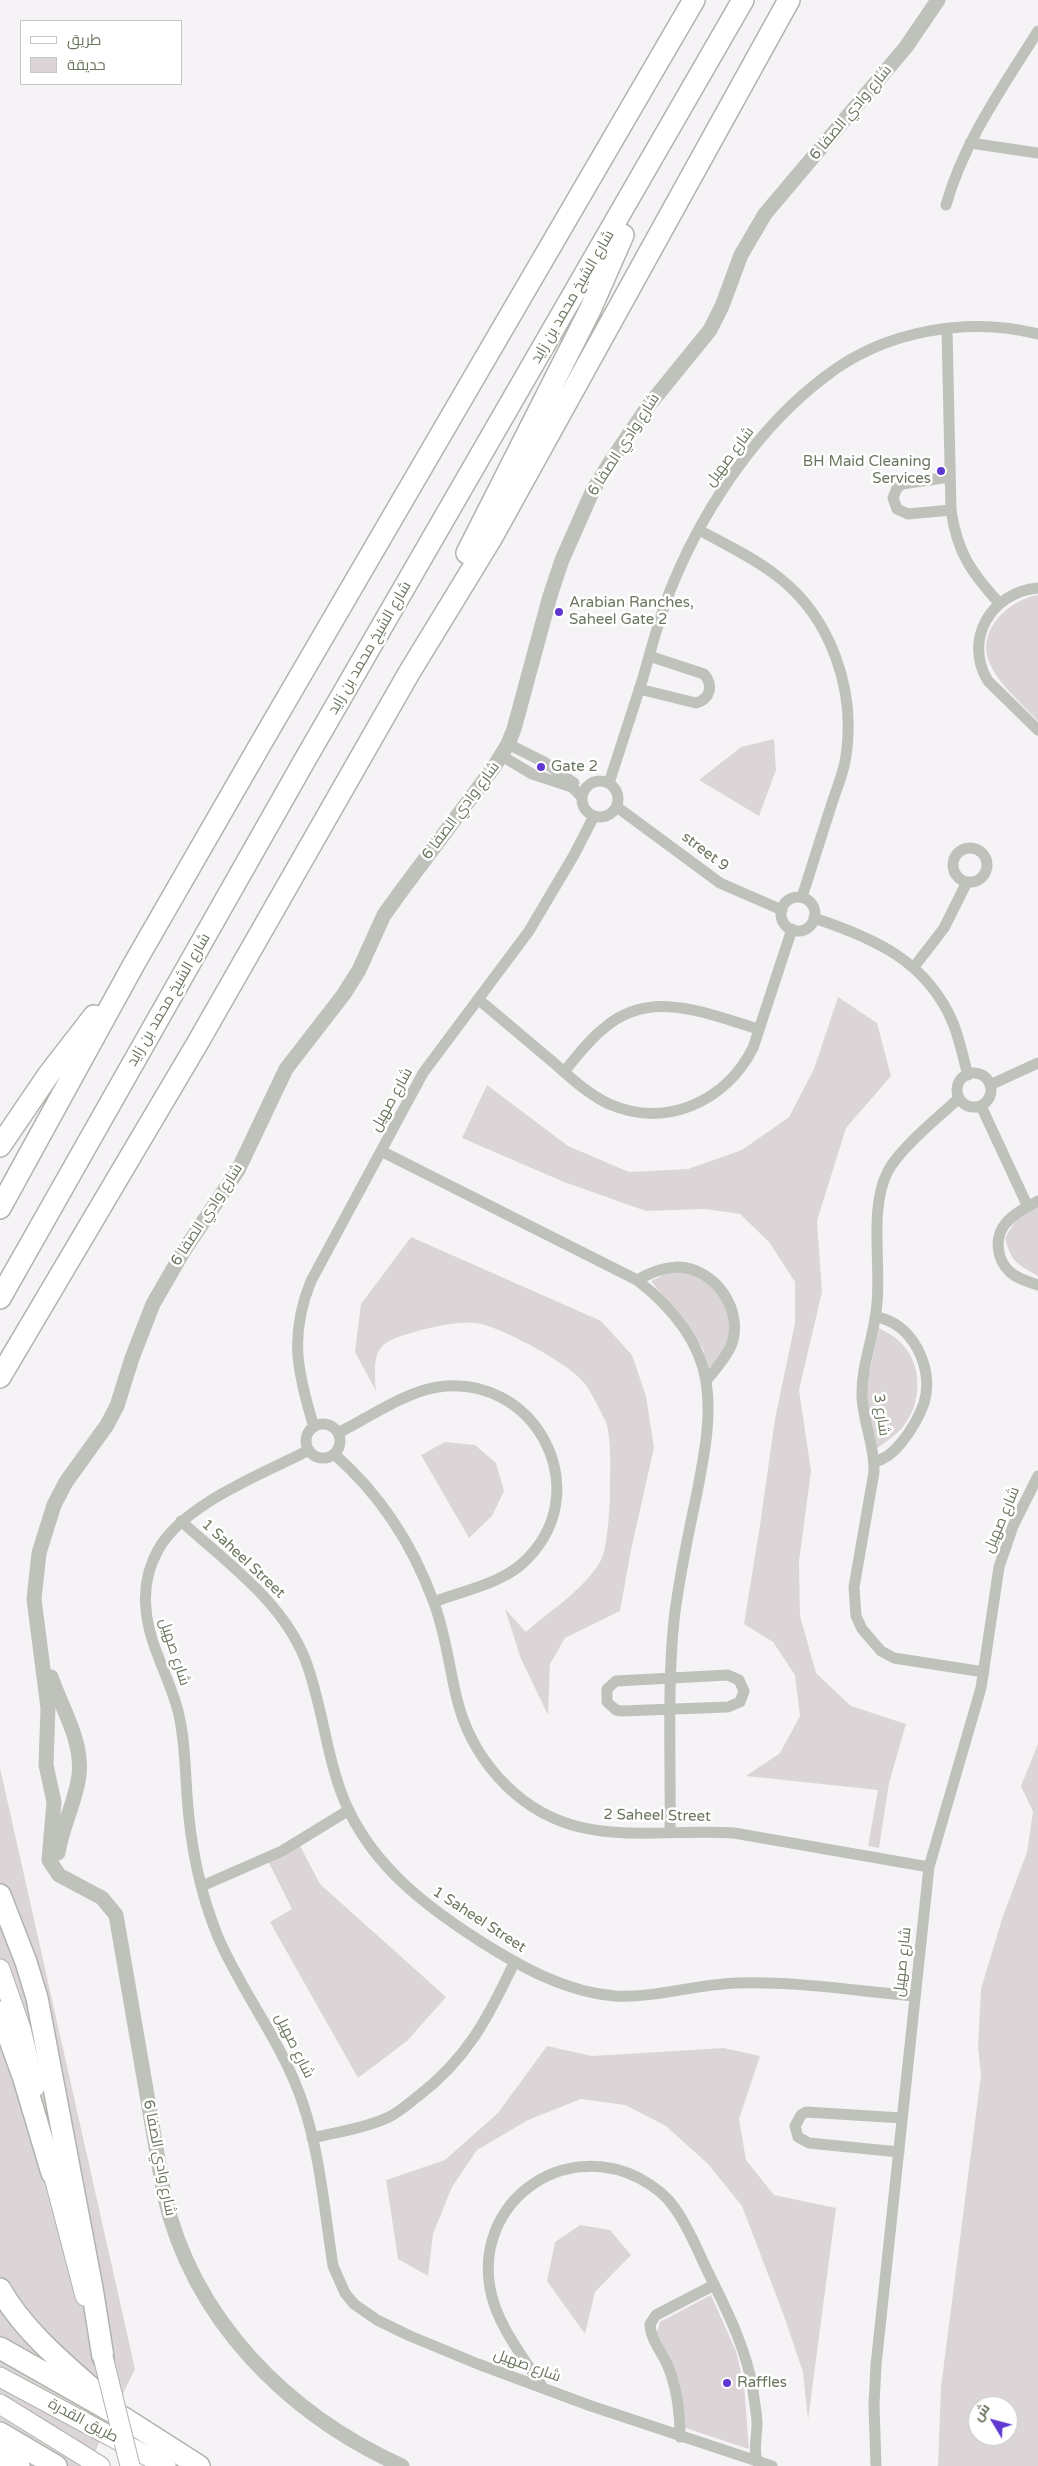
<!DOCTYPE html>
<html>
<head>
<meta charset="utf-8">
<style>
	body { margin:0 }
	#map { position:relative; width:1038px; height:2466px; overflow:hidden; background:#f6f3f6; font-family:"Varela Round",Cairo,sans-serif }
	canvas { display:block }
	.legend { position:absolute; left:20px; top:20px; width:162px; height:65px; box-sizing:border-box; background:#fff; border:1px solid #c4c8bf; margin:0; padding:6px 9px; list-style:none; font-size:15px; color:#6b765f }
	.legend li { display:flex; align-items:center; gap:10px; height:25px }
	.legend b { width:25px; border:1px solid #c4c8bf }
	.north { position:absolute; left:968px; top:2396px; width:50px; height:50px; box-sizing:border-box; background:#fff; border:1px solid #c4c8bf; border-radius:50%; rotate:307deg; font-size:14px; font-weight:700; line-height:20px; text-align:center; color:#6b765f }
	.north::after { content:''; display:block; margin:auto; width:18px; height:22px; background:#6137d2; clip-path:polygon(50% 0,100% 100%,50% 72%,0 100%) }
</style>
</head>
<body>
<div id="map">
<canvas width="1038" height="2466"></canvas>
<ul class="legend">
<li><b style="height:6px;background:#fff"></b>طريق</li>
<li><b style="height:14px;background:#dcd5d7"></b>حديقة</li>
</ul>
<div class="north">ش</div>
</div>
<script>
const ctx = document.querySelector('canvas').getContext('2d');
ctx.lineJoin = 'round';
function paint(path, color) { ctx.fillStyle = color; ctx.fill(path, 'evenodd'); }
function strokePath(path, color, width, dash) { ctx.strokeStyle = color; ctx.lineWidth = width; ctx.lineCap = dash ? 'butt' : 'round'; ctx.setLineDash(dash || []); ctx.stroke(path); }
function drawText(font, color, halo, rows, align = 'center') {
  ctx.font = font + ' "Varela Round",Cairo,sans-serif'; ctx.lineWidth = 5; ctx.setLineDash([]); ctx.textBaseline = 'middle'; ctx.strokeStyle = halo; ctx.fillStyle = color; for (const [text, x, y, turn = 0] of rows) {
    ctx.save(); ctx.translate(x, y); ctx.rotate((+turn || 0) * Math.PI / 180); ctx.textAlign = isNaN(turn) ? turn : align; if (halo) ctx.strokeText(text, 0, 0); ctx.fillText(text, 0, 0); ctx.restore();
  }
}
const green = new Path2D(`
	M1038,595V721C1012,692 963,658 999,617C1008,606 1024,597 1038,595Z
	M774,739L776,770L759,816L699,780L741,747Z
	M838,997L877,1023L891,1076L846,1128L817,1221L822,1292L799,1390L811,1471L799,1561L800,1616L816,1673L851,1706L906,1724L889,1783L879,1848L868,1846L878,1790L746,1776L780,1753L800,1716L795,1675L773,1642L744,1624L760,1525L775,1419L795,1323V1282L769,1242L740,1214L705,1209L646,1211L564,1182L462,1138L487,1085L568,1146L629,1172L688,1169L742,1150L789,1117L814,1069Z
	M1038,1206V1276C1017,1264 1011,1262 1005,1238L1016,1220Z
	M411,1237L601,1321L632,1355L646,1396L654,1448L631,1550L620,1611L565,1638L550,1664L548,1715L521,1659L505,1609L526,1632C551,1610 582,1591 600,1562C608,1549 610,1504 610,1488C610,1470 612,1436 605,1420C599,1409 593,1395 585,1384C572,1365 504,1329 481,1324C464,1320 435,1326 418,1331C376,1342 373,1348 376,1391L355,1352L361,1304Z
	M672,1271C679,1272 688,1272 695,1275C717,1282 733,1311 730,1334C729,1348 718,1360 708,1369L703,1349L651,1281Z
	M879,1328C885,1332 893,1335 898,1340C921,1360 923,1396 907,1421C900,1433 887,1441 876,1449L865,1392Z
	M445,1442L475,1445L496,1463L504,1491L492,1516L469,1538L421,1455Z
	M1038,1744V2466H938L941,2387L981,2075L978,2047L981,1989L1002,1919L1027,1852L1033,1812L1021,1786ZM978,2406H1008V2436H978Z
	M0,1768L135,2369L88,2466H0Z
	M299,1844L320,1884L446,1997L407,2041L358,2078L270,1922L292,1909L268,1861Z
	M547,2046L592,2056L724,2048L760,2056L739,2119L746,2160L774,2195L836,2208L808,2420L803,2372L784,2316L742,2206L708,2164L666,2126L625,2105L581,2099L528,2120L477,2150L452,2187L433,2234L428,2276L398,2259L386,2180L445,2160L498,2113Z
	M580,2225L610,2230L631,2255L595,2292L585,2334L547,2281L555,2242Z
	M711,2295L736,2351L744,2385L749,2449L682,2427L656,2335L660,2322Z`);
const minor = new Path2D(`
	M970,143L1038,153
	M946,205C964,141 1003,87 1038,31
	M947,329L951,510C957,552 971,572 999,603
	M950,477L902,484L897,488L893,498L897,509L908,514L951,510
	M699,530C725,544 754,558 777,576C831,617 856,690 846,756C844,772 837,788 832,803C822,834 812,866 802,897
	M1038,588C991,592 963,640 988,681L1038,730
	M639,689L696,703C710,699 714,686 704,674L649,656
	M508,744L544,762L574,783
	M502,756L532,774L572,787L582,797
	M582 799a18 18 0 1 1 36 0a18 18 0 1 1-36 0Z
	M609,783C620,748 632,713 643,678C652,645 661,612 674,581C706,505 759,426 826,376C884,331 967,316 1038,334
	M617,807L720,883L782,910
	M953 865a17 17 0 1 1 34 0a17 17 0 1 1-34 0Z
	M781 914a17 17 0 1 1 34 0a17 17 0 1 1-34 0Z
	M814,918C874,938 927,961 953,1023C960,1040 963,1058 968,1075
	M914,967L944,928L967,882
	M478,999C503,1020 529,1042 554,1063C571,1078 588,1094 609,1104C667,1129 726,1101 753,1048L792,929
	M564,1072C576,1057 588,1041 603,1029C650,987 707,1014 759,1029
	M957 1090a17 17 0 1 1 34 0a17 17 0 1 1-34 0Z
	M990,1085L1038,1063
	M959,1098C938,1118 901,1147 888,1171C869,1207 881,1264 877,1303C875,1335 861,1364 862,1397C863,1422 875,1446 874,1472L854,1587L856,1616L862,1629L881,1651L894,1658L984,1672
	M981,1106L1028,1207
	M381,1151L637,1280C669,1305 699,1339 706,1381C712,1418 704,1456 697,1493C688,1535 679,1577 674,1620C667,1689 671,1761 670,1831
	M1038,1201C1027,1207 1014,1213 1006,1223C994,1237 996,1259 1010,1272C1018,1279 1028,1282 1038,1285
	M637,1280C650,1273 661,1268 677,1267C715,1267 745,1311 731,1346C725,1359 715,1370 706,1381
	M306 1441a17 17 0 1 1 34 0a17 17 0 1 1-34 0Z
	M314,1427C297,1372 289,1335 311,1281L423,1073L529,931L574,855L594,816
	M338,1433C368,1418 405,1392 438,1387C533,1373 596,1486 529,1557C506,1583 465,1590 434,1602
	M309,1450C263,1474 183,1504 158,1550C148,1568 144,1588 146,1609C149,1646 169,1676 178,1711C185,1739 185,1767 187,1795C190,1842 200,1893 218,1937C243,1995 283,2043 303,2104C320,2153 325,2215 333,2266L345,2293L354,2304L377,2320L410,2336L478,2364L591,2406L772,2466
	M334,1454C381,1495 413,1545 434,1603C446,1635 449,1667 457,1699C471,1757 515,1808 572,1825C624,1840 681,1829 734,1833L929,1867
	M874,1462C886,1459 894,1452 901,1443C911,1431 919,1417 924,1403C935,1369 912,1321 875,1317
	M181,1521C226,1562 282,1601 305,1659C324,1708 326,1763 349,1811C377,1869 427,1907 480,1941C521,1967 566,1992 615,1996C657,1998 696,1984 738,1983C796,1981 856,1991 915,1996
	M728,1675L739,1680L744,1691L740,1702L728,1707L622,1711L616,1710L607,1702V1689L616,1681Z
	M202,1886L282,1851L349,1810
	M312,2138C338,2132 365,2128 389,2117C399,2112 408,2104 417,2097C467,2059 488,2018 514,1963
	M899,2152L809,2143L798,2137L795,2126L801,2115L806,2112L902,2118
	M543,2388C524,2358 496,2324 490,2288C475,2203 561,2139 639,2178C652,2185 665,2194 674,2207C688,2226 697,2249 707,2270C726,2309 746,2347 753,2390C754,2401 757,2413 757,2424C757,2439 753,2446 757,2461
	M680,2437C680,2412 677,2387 667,2364C661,2351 650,2338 650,2324L656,2315L714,2285
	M876,2466L874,2405L876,2365L929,1867L981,1688L999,1567L1013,1526L1038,1476`);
const tertiary = new Path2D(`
	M51,1677C62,1709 83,1741 79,1775C76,1801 62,1826 58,1853
	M402,2466C287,2414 193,2320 164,2194L116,1915L102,1898L59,1875L49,1860L54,1802L46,1765L48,1708L34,1599L39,1553L54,1505L66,1482L107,1425L117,1406L132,1358L153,1304L183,1252L238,1170L286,1069L344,994L359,970L384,915L402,890L494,767L508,744L514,729L550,596L562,560L593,490L611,461L649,405L710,330L722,306L741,255L765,214L906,47L938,0`);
const primary = new Path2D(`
	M0,1969L21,2029L35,2087
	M49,2158L85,2296
	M0,2377L166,2466
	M0,2404L100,2466`);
const motorway = new Path2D(`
	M467,553L590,310L623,235
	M0,1146L49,1074L94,1016
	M0,1208L134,964L264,738L694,0
	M0,1298L306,758L743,0
	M0,1377L197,1044L409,673L492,537L789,0
	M0,1895L26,1962L37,1998L92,2288L103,2357
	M0,2012L24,2079L52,2173
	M0,2289C23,2330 62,2362 97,2393
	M0,2348L127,2420L199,2466
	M0,2433L56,2466
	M0,2456L19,2466`);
const primaryBridge = new Path2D(`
	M103,2357L130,2466`);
const markers = [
	[941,471,5,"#6137d2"],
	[559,612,5,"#6137d2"],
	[541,767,5,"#6137d2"],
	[727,2383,5,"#6137d2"]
];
const streetNames = [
	["شارع وادي الصفا 6",851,113,-50],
	["شارع الشيخ محمد بن زايد",573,297,-60],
	["شارع وادي الصفا 6",624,445,-57],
	["شارع صهيل",730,457,-53],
	["شارع الشيخ محمد بن زايد",370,648,-60],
	["شارع وادي الصفا 6",461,811,-53],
	["street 9",705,852,37],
	["شارع الشيخ محمد بن زايد",169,1000,-60],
	["شارع صهيل",392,1100,-61],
	["شارع وادي الصفا 6",207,1215,-57],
	["3 شارع",881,1415,82],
	["شارع صهيل",1002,1520,-67],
	["1 Saheel Street",243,1559,43],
	["شارع صهيل",174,1652,72],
	["2 Saheel Street",657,1816,1],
	["1 Saheel Street",479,1920,33],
	["شارع صهيل",903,1962,-84],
	["شارع صهيل",294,2046,64],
	["شارع وادي الصفا 6",159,2158,79],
	["شارع صهيل",527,2366,20],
	["طريق القدرة",83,2421,28]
];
const poiNames = [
	["BH Maid Cleaning",931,462,"right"],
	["Services",931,479,"right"],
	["Arabian Ranches,",569,603],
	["Saheel Gate 2",569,620],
	["Gate 2",551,767],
	["Raffles",737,2383]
];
paint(green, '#dcd5d7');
strokePath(primary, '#b1b5ad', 21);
strokePath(motorway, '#b0b4ad', 24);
strokePath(minor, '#bec2bb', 11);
strokePath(tertiary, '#bec2bb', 15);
strokePath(primary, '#fff', 19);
strokePath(motorway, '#fff', 21);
strokePath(primaryBridge, '#b1b5ad', 21, []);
strokePath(primaryBridge, '#fff', 19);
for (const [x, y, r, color] of markers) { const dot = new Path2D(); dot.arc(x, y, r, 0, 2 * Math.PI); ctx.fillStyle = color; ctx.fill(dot); strokePath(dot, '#fff', 2); }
drawText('15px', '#6b765f', '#fff', streetNames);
drawText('15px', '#6b765f', '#fff', poiNames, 'left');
</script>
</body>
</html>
